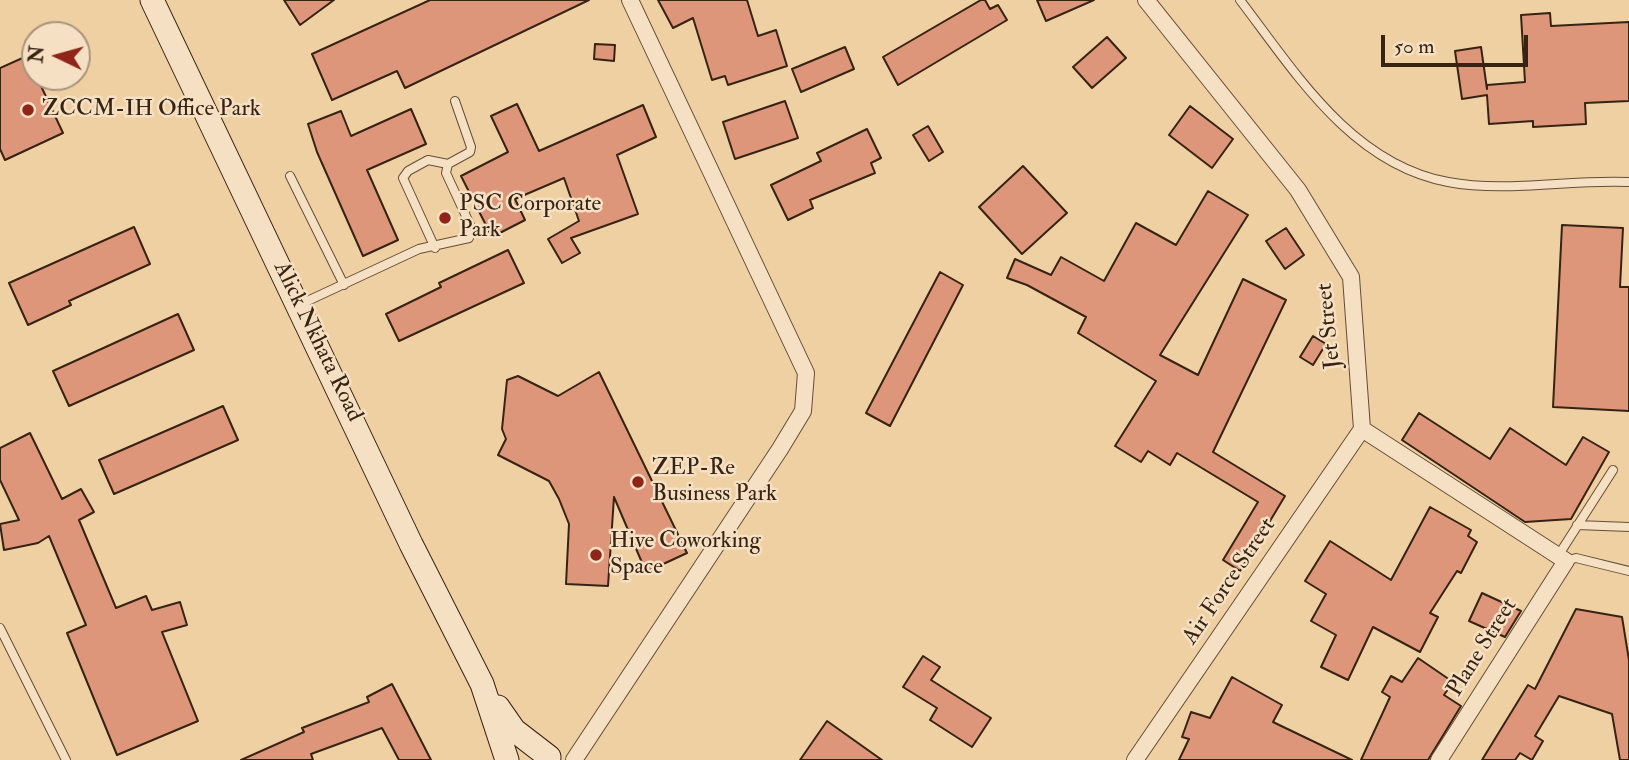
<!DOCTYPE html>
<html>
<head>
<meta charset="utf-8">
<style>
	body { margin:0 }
	#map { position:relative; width:1629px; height:760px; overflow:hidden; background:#efd0a2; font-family:"IM FELL Double Pica",serif }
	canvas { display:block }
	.north { position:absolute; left:21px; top:21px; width:70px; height:70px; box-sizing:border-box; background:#f5e0c3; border:2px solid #a9947d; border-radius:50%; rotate:275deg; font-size:19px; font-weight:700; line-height:28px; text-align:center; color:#372313 }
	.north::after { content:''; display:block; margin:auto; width:24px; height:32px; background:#8f2418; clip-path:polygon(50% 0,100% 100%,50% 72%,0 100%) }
	.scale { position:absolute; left:1381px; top:35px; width:147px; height:32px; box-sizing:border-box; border:4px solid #372313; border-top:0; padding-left:9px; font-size:21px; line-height:24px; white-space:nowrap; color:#372313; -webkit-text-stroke:5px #f5e0c3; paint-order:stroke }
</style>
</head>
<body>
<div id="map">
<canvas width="1629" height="760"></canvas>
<div class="north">N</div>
<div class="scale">50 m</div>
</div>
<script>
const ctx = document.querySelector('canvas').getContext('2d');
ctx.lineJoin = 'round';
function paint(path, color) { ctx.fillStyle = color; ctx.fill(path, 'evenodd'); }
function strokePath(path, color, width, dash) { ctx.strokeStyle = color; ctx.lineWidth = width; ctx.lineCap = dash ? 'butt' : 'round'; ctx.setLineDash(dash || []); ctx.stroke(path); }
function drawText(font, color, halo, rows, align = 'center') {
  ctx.font = font + ' "IM FELL Double Pica",serif'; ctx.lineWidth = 5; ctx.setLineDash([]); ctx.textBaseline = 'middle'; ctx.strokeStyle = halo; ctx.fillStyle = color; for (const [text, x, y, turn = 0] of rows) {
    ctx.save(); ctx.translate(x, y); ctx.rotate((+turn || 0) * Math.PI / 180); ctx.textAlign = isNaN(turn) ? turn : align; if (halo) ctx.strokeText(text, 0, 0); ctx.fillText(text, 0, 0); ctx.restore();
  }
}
const building = new Path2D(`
	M284,0H334L300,25Z
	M430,0H589L405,88L397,71L332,100L312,54Z
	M658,0H747L758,36L776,30L787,66L728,85L725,76L712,80L693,18L673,28Z
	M981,0H985L990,9L998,5L1007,20L898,85L883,57Z
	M1037,0H1094L1046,21Z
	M1550,13L1551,26L1629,22V101L1585,103L1586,124L1533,127V121L1489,124L1487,95L1462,99L1455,51L1481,47L1487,89V85L1525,82L1521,15Z
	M1107,37L1126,58L1092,88L1073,67Z
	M595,44L615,45L614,61L594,59Z
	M845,47L854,69L801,92L792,69Z
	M27,56L63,133L5,160L0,149V68Z
	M785,101L798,138L735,159L723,122Z
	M517,104L539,151L643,105L656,137L617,155L638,214L571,238L580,253L562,263L548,239L579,221L564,178L515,199L525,220L492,237L461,176L508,152L491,116Z
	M1190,106L1233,139L1212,168L1169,135Z
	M411,109L426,144L367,170L398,240L363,256L317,152L308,124L341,111L351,136Z
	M928,126L943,152L929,161L913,135Z
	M867,129L881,158L871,163L875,173L810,200L813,208L788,220L771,185L821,161L817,153Z
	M1023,166L1067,213L1022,254L979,207Z
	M1208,191L1248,215L1160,355L1198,375L1243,279L1286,300L1213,452L1285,496L1240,571L1223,560L1258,502L1177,453L1170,465L1148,451L1141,462L1115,446L1156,381L1078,333L1086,317L1027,285L1007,278L1015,259L1051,275L1061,257L1104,281L1136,223L1176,245Z
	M1562,225L1623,228L1620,287H1629V411L1553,407Z
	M134,227L150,264L69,301L71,305L28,325L9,283Z
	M1286,228L1304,255L1285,269L1266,241Z
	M508,250L524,283L399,341L386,314L441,287L439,283Z
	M940,272L963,285L890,426L866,413Z
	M178,314L194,350L69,406L53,371Z
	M1313,336L1326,344L1313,365L1300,357Z
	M599,372L687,553L646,572L614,497L608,586L566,584L569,524L559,499L549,481L498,455L506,439L502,429L507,380L518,376L558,396Z
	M223,406L238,440L114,494L99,460Z
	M1419,413L1490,459L1510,428L1566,465L1583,437L1609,452L1571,519L1525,522L1402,440Z
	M30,433L62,499L81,489L94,512L79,520L116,608L146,596L152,610L180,602L187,625L162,632L198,721L117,755L67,633L86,625L49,536L38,543L4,550L0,524L19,520L0,480V448Z
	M1430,507L1471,530L1468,536L1477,542L1461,573L1457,571L1430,613L1438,617L1420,652L1373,627L1348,680L1321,667L1336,635L1311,621L1326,594L1305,581L1330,541L1391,580Z
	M1482,593L1521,611L1505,637L1469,621Z
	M1576,609L1622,617L1629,660V760H1620L1612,714L1559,696L1535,736L1543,741L1532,760L1520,753L1515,760H1482L1528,685L1535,689Z
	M923,656L940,667L931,680L991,718L972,747L930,720L937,708L903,687Z
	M1418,658L1453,682L1444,695L1461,706L1428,760H1361L1390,697L1382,692L1391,676L1402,682Z
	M1232,677L1282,705L1273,722L1352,760H1179L1189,739L1182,737L1191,712L1210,718Z
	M392,684L431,760H399L382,728L311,754L313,760H241L304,732L302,728L369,702L367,697Z
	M827,721L882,760H800Z`);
const lane = new Path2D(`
	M1240,0C1295,72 1351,164 1448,182C1506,193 1570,179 1629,182
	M290,176L344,285
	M435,248L403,178L408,171L428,160L448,164
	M301,304L419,249L469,238L472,229L446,173L448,164L470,152L471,147L455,101
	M1577,525L1629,527
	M1558,556L1613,470
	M1566,561L1576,558L1629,571
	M0,628L66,760`);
const street = new Path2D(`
	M1146,0L1298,190L1351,277L1362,429L1566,561L1439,760
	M574,760L780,449L803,411L806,373L630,0
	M1135,760L1362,429`);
const secondary = new Path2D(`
	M152,0L411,544L482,684L507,760
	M498,707L514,730L549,757`);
const markers = [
	[28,110,7,"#8f2418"],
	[445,218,7,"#8f2418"],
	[638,482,7,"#8f2418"],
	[596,555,7,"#8f2418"]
];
const poiNames = [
	["ZCCM-IH Office Park",42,110],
	["PSC Corporate",459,205],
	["Park",459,231],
	["ZEP-Re",652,469],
	["Business Park",652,495],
	["Hive Coworking",610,542],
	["Space",610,568]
];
const streetNames = [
	["Jet Street",1330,326,-96],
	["Alick Nkhata Road",317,342,64],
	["Air Force Street",1230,582,-56],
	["Plane Street",1483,648,-58]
];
paint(building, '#de967a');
strokePath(building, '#372313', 2);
strokePath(lane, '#654e37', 10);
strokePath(street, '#654e37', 18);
strokePath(secondary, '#372313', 25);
strokePath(lane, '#f5e0c3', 8);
strokePath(street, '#f5e0c3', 16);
strokePath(secondary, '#f5e0c3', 23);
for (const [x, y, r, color] of markers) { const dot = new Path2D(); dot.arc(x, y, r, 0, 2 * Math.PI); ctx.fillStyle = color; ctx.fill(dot); strokePath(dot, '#f5e0c3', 2.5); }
drawText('23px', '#372313', '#f5e0c3', poiNames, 'left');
drawText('23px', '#372313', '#f5e0c3', streetNames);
</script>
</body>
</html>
